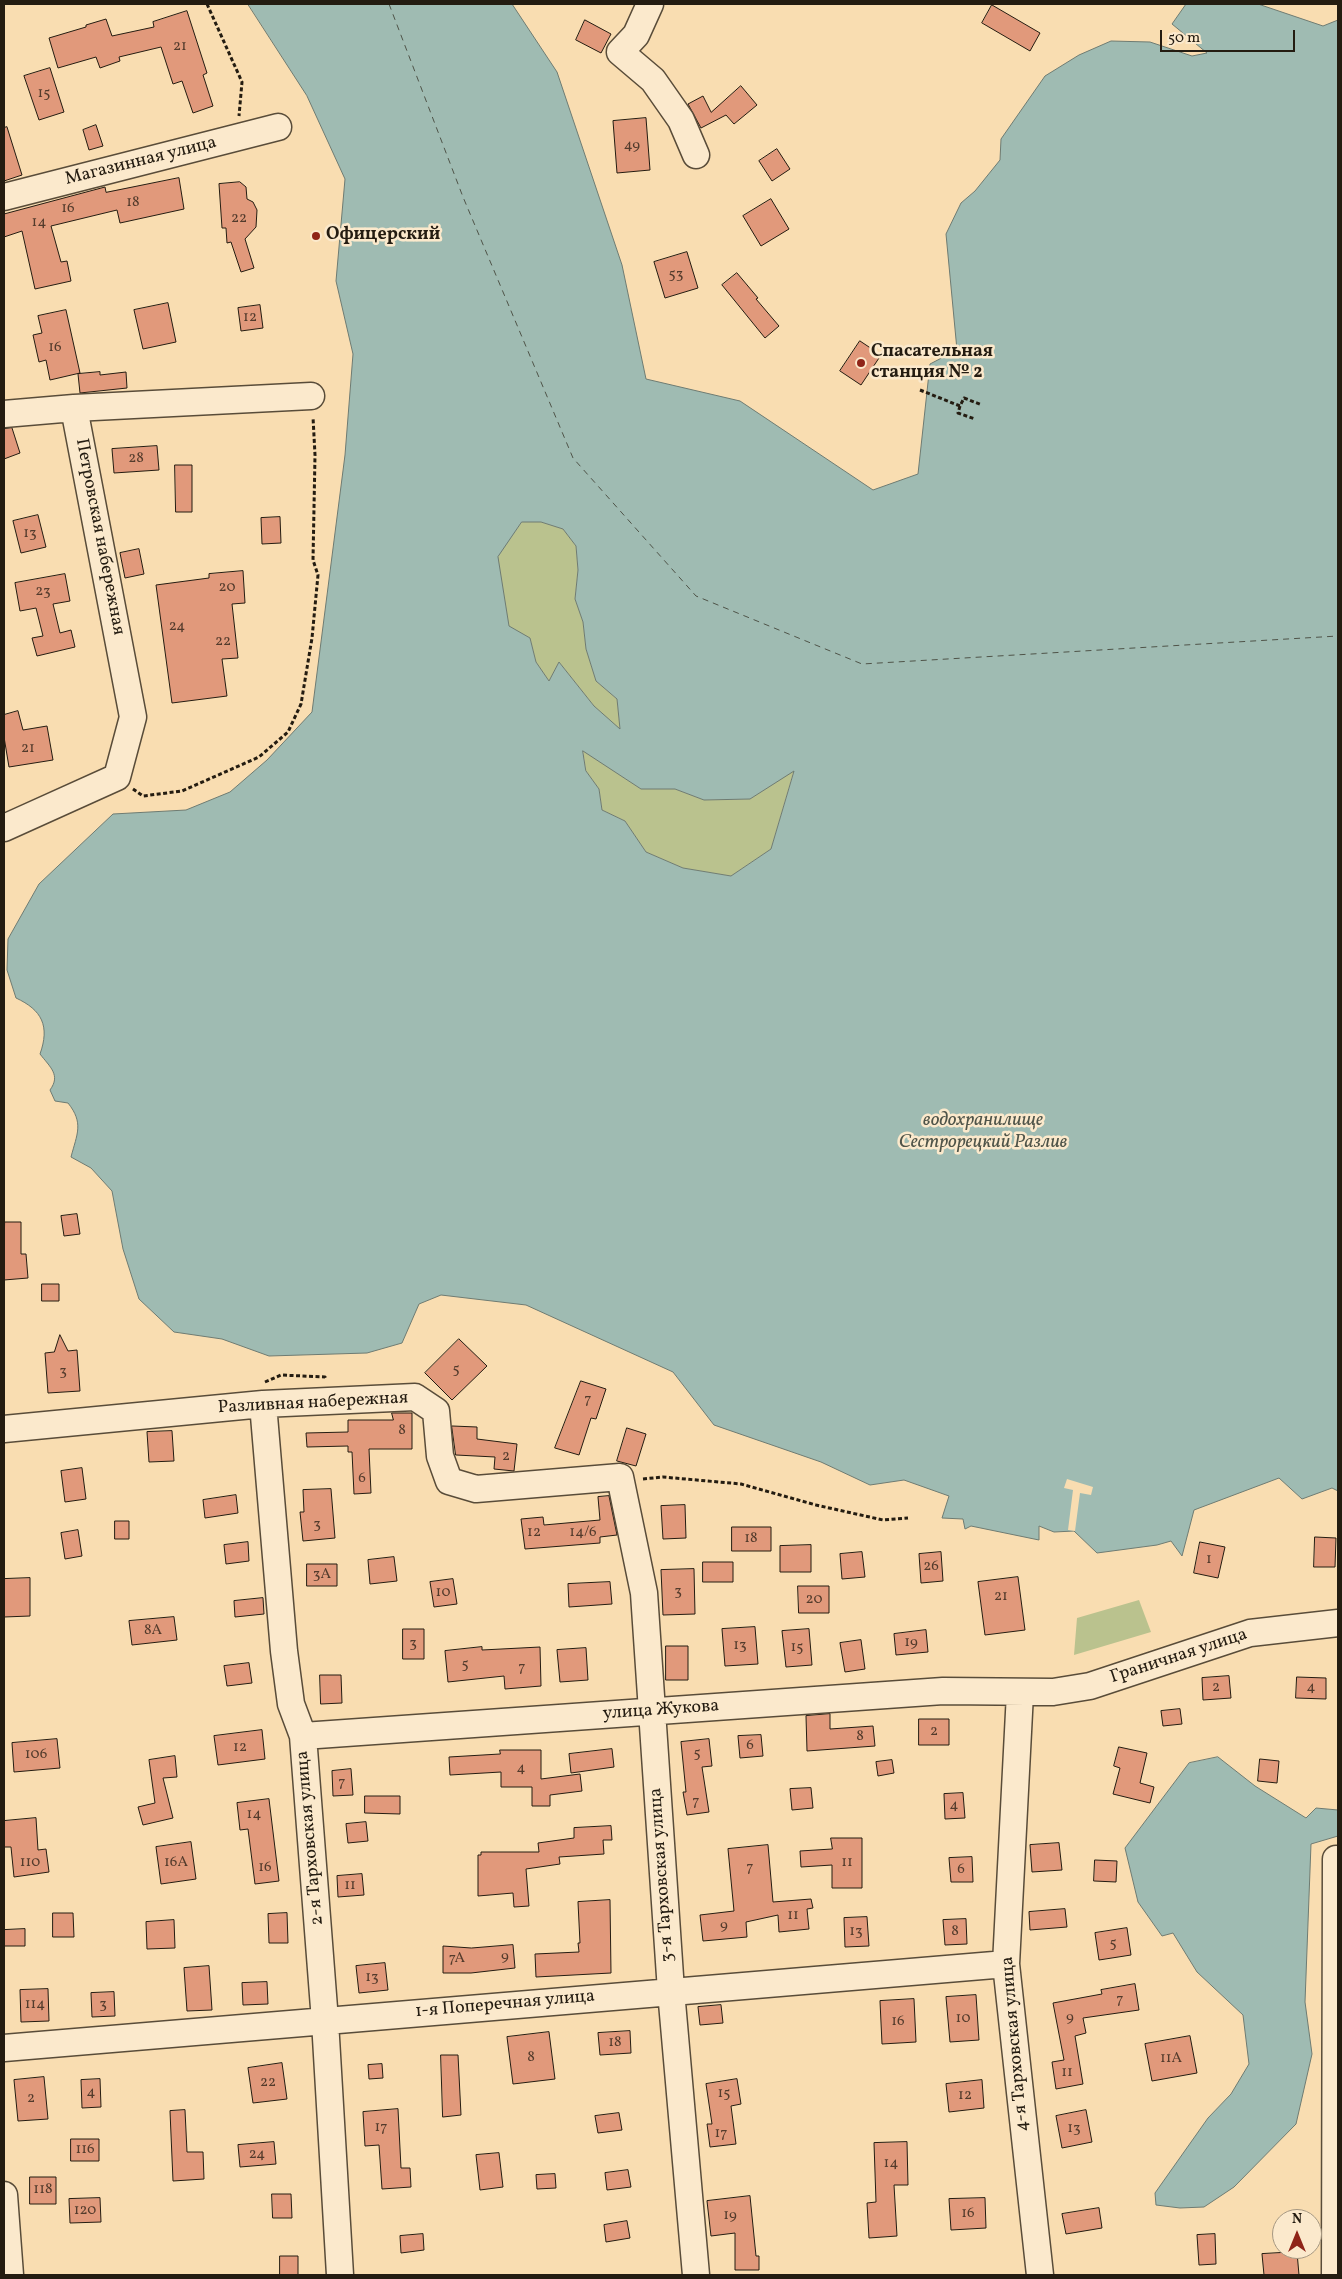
<!DOCTYPE html>
<html>
<head>
<meta charset="utf-8">
<style>
	body { margin:0 }
	#map { position:relative; width:1342px; height:2279px; overflow:hidden; background:#f9ddb1; font-family:Vollkorn,serif }
	canvas { display:block }
	.frame { position:absolute; inset:0; border:5px solid #241c11; pointer-events:none }
	.north { position:absolute; left:1272px; top:2209px; width:50px; height:50px; box-sizing:border-box; background:#fbe9cc; border:1px solid #a59781; border-radius:50%; rotate:0deg; font-size:14px; font-weight:700; line-height:20px; text-align:center; color:#241c11 }
	.north::after { content:''; display:block; margin:auto; width:18px; height:22px; background:#8f2418; clip-path:polygon(50% 0,100% 100%,50% 72%,0 100%) }
	.scale { position:absolute; left:1160px; top:30px; width:135px; height:22px; box-sizing:border-box; border:2px solid #241c11; border-top:0; padding-left:6px; font-size:15px; line-height:18px; white-space:nowrap; color:#241c11; -webkit-text-stroke:4px #fbe9cc; paint-order:stroke }
</style>
</head>
<body>
<div id="map">
<canvas width="1342" height="2279"></canvas>
<div class="frame"></div>
<div class="north">N</div>
<div class="scale">50 m</div>
</div>
<script>
const ctx = document.querySelector('canvas').getContext('2d');
ctx.lineJoin = 'round';
function paint(path, color) { ctx.fillStyle = color; ctx.fill(path, 'evenodd'); }
function strokePath(path, color, width, dash) { ctx.strokeStyle = color; ctx.lineWidth = width; ctx.lineCap = dash ? 'butt' : 'round'; ctx.setLineDash(dash || []); ctx.stroke(path); }
function drawText(font, color, halo, rows, align = 'center') {
  ctx.font = font + ' Vollkorn,serif'; ctx.lineWidth = 5; ctx.setLineDash([]); ctx.textBaseline = 'middle'; ctx.strokeStyle = halo; ctx.fillStyle = color; for (const [text, x, y, turn = 0] of rows) {
    ctx.save(); ctx.translate(x, y); ctx.rotate((+turn || 0) * Math.PI / 180); ctx.textAlign = isNaN(turn) ? turn : align; if (halo) ctx.strokeText(text, 0, 0); ctx.fillText(text, 0, 0); ctx.restore();
  }
}
const green = new Path2D(`
	M522,522H541L563,529L576,546L578,570L575,599L583,622L586,649L596,681L617,699L620,730L594,706L559,662L549,681L536,662L530,638L509,627L497,557Z
	M583,750L641,789H675L704,800L750,799L794,770L771,849L731,876L683,868L646,852L625,821L602,810L599,789L586,771Z
	M1139,1600L1151,1632L1074,1655L1077,1618Z`);
const water = new Path2D(`
	M248,4H512L557,72L622,265L646,379L740,401L873,490L918,474L930,364L957,350L946,234L961,203L975,191L1000,160L1001,139L1045,76L1079,55L1111,41L1150,42L1192,56L1207,53L1172,24L1186,4H1258L1323,26L1338,20V1491L1332,1488L1302,1499L1279,1478L1194,1510L1182,1556L1171,1541L1157,1545L1097,1553L1074,1531L1054,1532L1039,1526V1540L971,1526L965,1529L963,1519L942,1518L949,1496L904,1480L870,1485L821,1462L714,1425L673,1372L526,1305L441,1295L419,1304L402,1343L367,1353L269,1356L222,1339L174,1332L139,1299L123,1249L112,1191L91,1168L71,1157C77,1134 84,1123 68,1103L55,1101L50,1090C61,1075 50,1067 40,1054C50,1026 42,1010 16,998L7,970L8,939L39,884L113,814L186,810L230,792L267,760L312,712L345,455L353,354L336,281L345,179L307,96ZM522,522H541L563,529L576,546L578,570L575,599L583,622L586,649L596,681L617,699L620,729L594,706L559,662L549,681L536,662L530,638L509,626L498,557ZM583,751L641,789H675L704,800L750,799L794,771L771,849L731,876L683,868L646,852L625,821L602,810L599,789L586,771Z
	M1218,1757L1255,1786L1306,1818L1316,1808L1338,1810V1836L1311,1844L1305,2002L1312,2054L1296,2124L1234,2187L1204,2207L1180,2208L1156,2205L1155,2193L1208,2118L1231,2094L1249,2064L1243,2015L1197,1972L1173,1933L1162,1936L1138,1902L1125,1848L1189,1763Z`);
const pier = new Path2D(`
	M1067,1479L1093,1487L1091,1495L1080,1493L1075,1531L1068,1530L1073,1490L1064,1488Z`);
const ferry = new Path2D(`
	M389,4L463,197L573,458L696,596L862,664L1338,636`);
const building = new Path2D(`
	M992,5L1040,33L1030,51L982,23Z
	M187,11L207,73L203,75L213,106L193,113L182,81L173,84L161,47L119,57L120,61L100,68L96,57L58,68L49,38L86,27V25L106,19L112,36L154,27L153,22Z
	M585,20L611,34L601,53L576,40Z
	M50,68L64,112L39,120L24,76Z
	M741,86L757,105L734,124L726,115L701,128L688,104L703,96L711,112Z
	M646,118L650,170L617,173L613,121Z
	M96,125L103,146L89,150L83,130Z
	M7,127L22,175L4,181V128Z
	M777,149L790,169L772,181L759,161Z
	M179,178L184,209L120,223L117,210L51,226L61,262L67,261L71,281L35,289L22,231L4,237V214L105,187L106,192Z
	M240,182L246,187L247,199L253,202L257,210L256,227L245,239L254,268L241,272L231,242L227,243L226,228H222L219,184Z
	M771,199L789,229L761,246L743,216Z
	M687,252L698,288L665,298L654,262Z
	M737,273L758,298L756,299L779,326L765,338L722,285Z
	M168,303L176,342L143,349L134,310Z
	M260,305L263,328L241,331L238,308Z
	M66,310L80,373L50,380L46,360L39,362L33,335L42,333L38,316Z
	M860,341L881,355L861,385L840,371Z
	M100,372V375L126,372L127,388L80,393L78,374Z
	M12,428L20,453L4,459V429Z
	M157,446L159,470L114,473L112,449Z
	M175,465H192V512H176Z
	M38,515L46,547L21,553L13,521Z
	M280,517L281,543L262,544L261,518Z
	M139,549L144,574L125,578L120,553Z
	M243,571L245,603L232,604L238,658L222,659L227,696L172,703L156,585L209,578V574Z
	M65,574L70,601L53,604L60,633L71,630L75,647L37,656L32,638L43,636L36,608L20,611L15,583Z
	M18,711L23,730L47,726L53,760L9,767L4,737V715Z
	M77,1214L80,1234L64,1236L61,1216Z
	M5,1222H21V1254H26L28,1278L4,1280Z
	M42,1284H59V1301H42Z
	M60,1335L68,1351L77,1350L80,1391L48,1393L45,1353L54,1352Z
	M459,1339L487,1366L452,1400L425,1373Z
	M581,1381L606,1389L596,1419L591,1418L579,1455L555,1448Z
	M392,1413H412V1449H369L371,1493L354,1494L352,1452H348V1446L307,1447L306,1433L348,1432V1420H393Z
	M452,1426L477,1427V1439L517,1444L514,1471L494,1469L495,1457L456,1455Z
	M627,1428L646,1434L636,1466L617,1461Z
	M172,1431L174,1461L149,1462L147,1432Z
	M82,1468L86,1499L65,1502L61,1471Z
	M331,1489L335,1538L303,1541L300,1512H304L303,1490Z
	M236,1495L238,1513L205,1518L203,1500Z
	M609,1496L617,1535L600,1537V1543L525,1549L521,1519L543,1517L544,1525L600,1520L598,1497Z
	M685,1505L686,1538L663,1539L661,1506Z
	M115,1521H129V1539H115Z
	M732,1527H771V1551H732Z
	M78,1530L82,1556L65,1559L61,1533Z
	M1315,1537L1336,1538L1335,1567H1314Z
	M248,1542L249,1561L226,1564L224,1545Z
	M1200,1542L1225,1547L1218,1578L1194,1573Z
	M811,1545V1572H780V1546Z
	M862,1552L865,1577L842,1579L840,1554Z
	M941,1552L943,1581L921,1583L919,1554Z
	M394,1557L397,1581L370,1584L368,1560Z
	M703,1562H733V1582H703Z
	M307,1564H337V1586H307Z
	M694,1569L695,1614L663,1615L661,1570Z
	M1018,1577L1025,1630L985,1635L978,1582Z
	M30,1578V1616L4,1617V1579Z
	M453,1579L457,1604L434,1607L430,1582Z
	M610,1582L612,1604L569,1607L568,1584Z
	M798,1586H829V1613H799Z
	M263,1598L264,1614L235,1617L234,1601Z
	M174,1617L177,1640L132,1645L129,1621Z
	M755,1627L758,1664L725,1666L722,1629Z
	M403,1629H424V1659H403Z
	M809,1629L812,1665L786,1667L782,1631Z
	M926,1630L928,1652L896,1655L894,1634Z
	M861,1640L865,1669L845,1672L840,1643Z
	M666,1646H688V1680H666Z
	M482,1647V1650L540,1647L541,1686L505,1689L504,1676L448,1682L445,1651Z
	M586,1648L588,1680L560,1682L557,1650Z
	M249,1663L252,1683L227,1686L224,1666Z
	M320,1675H341L342,1703L321,1704Z
	M1229,1676L1231,1698L1203,1700L1202,1678Z
	M1297,1677L1326,1678V1699L1296,1698Z
	M1180,1709L1182,1724L1163,1726L1161,1711Z
	M830,1714V1729L873,1726L875,1746L807,1751L806,1716Z
	M919,1719H949V1745H919Z
	M262,1730L265,1759L218,1765L214,1736Z
	M761,1735L763,1756L740,1758L738,1736Z
	M57,1739L60,1768L14,1772L12,1743Z
	M709,1739L712,1766L702,1767L709,1812L687,1815L683,1792H686L681,1742Z
	M1119,1747L1147,1753L1140,1783L1154,1787L1150,1803L1113,1794L1120,1768L1114,1766Z
	M612,1749L614,1767L571,1773L569,1754Z
	M500,1750H541V1779L580,1774L582,1791L550,1795V1806H532V1787H501V1772L450,1775L449,1757L500,1754Z
	M175,1756L177,1777L163,1778L173,1818L143,1825L138,1807L155,1803L149,1760Z
	M1260,1759L1279,1761L1277,1783L1258,1781Z
	M892,1760L894,1773L878,1776L876,1762Z
	M351,1769L353,1795L333,1796L332,1771Z
	M811,1788L813,1808L792,1810L790,1789Z
	M963,1793L965,1818L945,1819L944,1794Z
	M365,1796H400V1814L365,1813Z
	M269,1799L279,1881L255,1884L248,1829L240,1830L237,1803Z
	M36,1818L38,1850L46,1849L49,1872L14,1877L11,1847H4V1821Z
	M366,1822L368,1841L348,1843L346,1824Z
	M611,1826L612,1840H603L604,1854L559,1857L560,1864L526,1869L529,1906L514,1907L513,1893L478,1896V1855H481V1852H539L538,1843L574,1838V1828Z
	M831,1838H862V1888H832V1865L801,1867L800,1851L832,1849Z
	M191,1842L196,1879L161,1884L156,1847Z
	M1059,1843L1062,1870L1032,1872L1030,1845Z
	M768,1845L773,1902L811,1899L813,1908L807,1909L809,1929L779,1932L778,1915L746,1922L747,1937L703,1941L700,1915L734,1911L728,1849Z
	M972,1857L973,1882H951L949,1858Z
	M1095,1860L1117,1861L1116,1882L1094,1881Z
	M362,1874L364,1895L338,1897L337,1876Z
	M610,1900L611,1973L536,1977L535,1954L579,1952L578,1943H580L578,1902Z
	M1065,1909L1067,1927L1030,1930L1029,1912Z
	M53,1913H73L74,1937H53Z
	M287,1913L288,1943H269L268,1914Z
	M867,1917L869,1946L845,1947L844,1918Z
	M966,1919L967,1944L945,1945L943,1920Z
	M174,1920L175,1948L147,1949L146,1922Z
	M1127,1928L1131,1955L1099,1960L1095,1933Z
	M25,1929V1946H4V1930Z
	M513,1945L515,1968L471,1973H443V1946L471,1948Z
	M385,1963L388,1990L359,1993L356,1966Z
	M209,1966L212,2010L187,2011L184,1968Z
	M267,1982L268,2004L243,2005L242,1983Z
	M1135,1984L1139,2010L1083,2018L1086,2033L1075,2036L1083,2084L1056,2089L1052,2062L1064,2060L1053,2003L1102,1994L1101,1990Z
	M48,1989L49,2021L21,2022L20,1990Z
	M114,1992L115,2016L92,2017L91,1993Z
	M976,1995L979,2040L950,2042L946,1997Z
	M914,1999L916,2042L882,2044L880,2001Z
	M721,2005L723,2023L700,2025L698,2007Z
	M630,2031L631,2053L600,2055L598,2033Z
	M549,2032L555,2079L513,2084L507,2037Z
	M1190,2036L1197,2073L1152,2081L1145,2044Z
	M441,2055H458L461,2115L443,2117Z
	M282,2063L287,2099L253,2103L248,2068Z
	M382,2064L383,2078L369,2079L368,2065Z
	M44,2077L48,2119L18,2121L14,2080Z
	M100,2079L101,2107L82,2108L81,2080Z
	M737,2079L741,2104L731,2106L736,2144L710,2147L707,2124H712L706,2084Z
	M982,2080L984,2108L949,2112L946,2084Z
	M398,2109L401,2168H410L411,2187L382,2189L379,2145L365,2146L363,2112Z
	M185,2110L187,2152H203L204,2179L173,2181L170,2111Z
	M1086,2110L1092,2142L1062,2148L1056,2116Z
	M619,2113L622,2130L598,2133L595,2116Z
	M71,2139H99V2161H71Z
	M274,2142L276,2164L240,2167L238,2145Z
	M907,2142L908,2185H894L897,2236L869,2238L867,2203L876,2202L874,2143Z
	M499,2153L503,2187L480,2190L476,2155Z
	M628,2170L631,2187L607,2190L605,2173Z
	M555,2174L556,2188L537,2189L536,2175Z
	M30,2177H56V2204H30Z
	M272,2194H291L292,2218H273Z
	M750,2196L756,2256H759V2270H735V2233L711,2236L707,2201Z
	M100,2198L101,2222L70,2223L69,2199Z
	M985,2198L986,2228L951,2230L949,2199Z
	M1099,2208L1102,2228L1066,2234L1062,2214Z
	M627,2221L630,2238L606,2242L604,2225Z
	M423,2234L424,2250L401,2253L400,2236Z
	M1215,2234L1216,2264L1199,2265L1197,2235Z
	M1297,2252L1299,2275H1264L1262,2254Z
	M280,2256H298V2275H280Z`);
const path = new Path2D(`
	M207,4L242,82L239,116
	M920,390L960,406L964,398L982,405
	M960,406L958,413L975,419
	M133,789L143,796L182,791L259,757L288,732L301,704L312,638L318,575L313,560L315,455L313,417
	M265,1382L281,1375L325,1377L326,1379
	M643,1479L663,1477L741,1484L816,1505L883,1520L908,1518`);
const minor = new Path2D(`
	M650,4L636,35L620,52L653,80L681,120L696,155
	M4,197L278,127
	M4,414L74,408
	M4,828L117,777L133,717L74,408L311,396
	M263,1404L284,1651L291,1704L303,1736L325,2021L340,2275
	M4,1429L263,1404L415,1397L436,1411L440,1456L449,1481L476,1489L620,1477L644,1593L671,1991L696,2275
	M1020,1693L1006,1964L1040,2275
	M303,1736L943,1691L1053,1692L1090,1686L1250,1633L1338,1623
	M4,2048L1006,1964
	M4,2195L10,2275
	M1335,2275L1336,1859`);
const markers = [
	[316,236,5,"#8f2418"],
	[861,363,5,"#8f2418"]
];
const numberNames = [
	["21",180,47],
	["15",44,94],
	["49",632,146],
	["18",133,203],
	["16",68,209],
	["22",239,219],
	["14",39,223],
	["53",676,275],
	["12",250,318],
	["16",55,348],
	["28",136,459],
	["13",30,534],
	["20",227,588],
	["23",43,592],
	["24",177,627],
	["22",223,642],
	["21",28,749],
	["5",456,1370],
	["3",63,1372],
	["7",588,1400],
	["8",402,1431],
	["2",506,1457],
	["6",362,1479],
	["3",317,1525],
	["12",534,1533],
	["14/6",583,1533],
	["18",751,1539],
	["1",1209,1560],
	["26",931,1567],
	["3А",322,1575],
	["3",678,1592],
	["10",443,1593],
	["21",1001,1597],
	["20",814,1600],
	["8А",153,1631],
	["19",911,1643],
	["3",413,1644],
	["13",740,1646],
	["15",797,1648],
	["5",465,1665],
	["7",522,1668],
	["2",1216,1688],
	["4",1311,1688],
	["2",934,1732],
	["8",860,1737],
	["6",750,1746],
	["12",240,1748],
	["5",697,1754],
	["106",36,1755],
	["4",521,1769],
	["7",342,1783],
	["7",696,1802],
	["4",954,1806],
	["14",254,1815],
	["110",30,1863],
	["16А",176,1863],
	["11",847,1863],
	["16",265,1868],
	["7",750,1868],
	["6",961,1870],
	["11",350,1886],
	["11",793,1916],
	["9",724,1926],
	["13",856,1932],
	["8",955,1932],
	["5",1113,1944],
	["9",505,1957],
	["7А",457,1959],
	["13",372,1978],
	["7",1120,2000],
	["114",35,2005],
	["3",103,2005],
	["9",1070,2018],
	["10",963,2019],
	["16",898,2022],
	["18",615,2043],
	["8",531,2058],
	["11А",1171,2059],
	["11",1067,2073],
	["22",268,2083],
	["4",91,2093],
	["15",724,2094],
	["12",965,2096],
	["2",31,2099],
	["17",381,2128],
	["13",1074,2129],
	["17",721,2134],
	["116",85,2150],
	["24",257,2155],
	["14",891,2164],
	["118",43,2190],
	["120",85,2211],
	["16",968,2214],
	["19",730,2216]
];
const streetNames = [
	["Магазинная улица",141,162,-14],
	["Петровская набережная",99,537,79],
	["Разливная набережная",313,1404,-3],
	["Граничная улица",1179,1657,-18],
	["улица Жукова",661,1711,-4],
	["2-я Тарховская улица",311,1838,-95],
	["3-я Тарховская улица",663,1875,-94],
	["1-я Поперечная улица",505,2005,-5],
	["4-я Тарховская улица",1016,2044,-95]
];
const poiNames = [
	["Офицерский",326,236],
	["Спасательная",871,353],
	["станция № 2",871,374]
];
const waterNames = [
	["водохранилище",983,1122],
	["Сестрорецкий Разлив",983,1144]
];
paint(green, '#bac28e');
paint(water, '#9fbbb2');
strokePath(water, '#6e7b72', 1);
paint(pier, '#f9ddb1');
strokePath(ferry, '#4f5449', 1, [6, 5]);
paint(building, '#e1997b');
strokePath(building, '#241c11', 1);
strokePath(minor, '#594c39', 29);
strokePath(path, '#241c11', 3, [4, 2.5]);
strokePath(minor, '#fbe9cc', 26);
for (const [x, y, r, color] of markers) { const dot = new Path2D(); dot.arc(x, y, r, 0, 2 * Math.PI); ctx.fillStyle = color; ctx.fill(dot); strokePath(dot, '#fbe9cc', 2); }
drawText('15px', '#533b2c', null, numberNames);
drawText('18px', '#241c11', '#fbe9cc', streetNames);
drawText('bold 18px', '#241c11', '#fbe9cc', poiNames, 'left');
drawText('italic 19px', '#4f5449', '#fbe9cc', waterNames);
</script>
</body>
</html>
